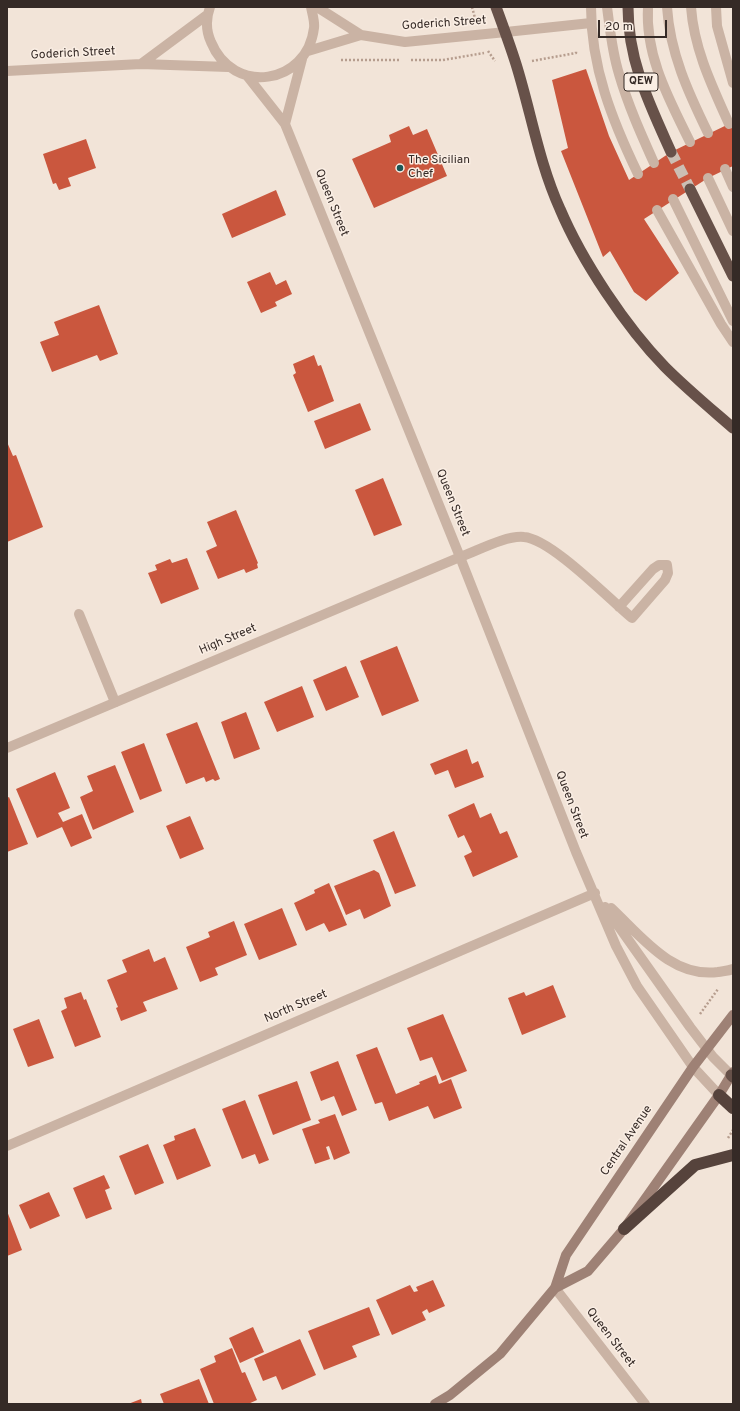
<!DOCTYPE html>
<html>
<head>
<meta charset="utf-8">
<style>
	body { margin:0 }
	#map { position:relative; width:740px; height:1411px; overflow:hidden; background:#f2e4d8; font-family:Overpass,sans-serif }
	canvas { display:block }
	.frame { position:absolute; inset:0; border:8px solid #352a26; pointer-events:none }
	.scale { position:absolute; left:598px; top:20px; width:69px; height:18px; box-sizing:border-box; border:2px solid #352a26; border-top:0; padding-left:5px; font-size:12px; line-height:14px; white-space:nowrap; color:#352a26; -webkit-text-stroke:3px #faeee4; paint-order:stroke }
</style>
</head>
<body>
<div id="map">
<canvas width="740" height="1411"></canvas>
<div class="frame"></div>
<div class="scale">20 m</div>
</div>
<script>
const ctx = document.querySelector('canvas').getContext('2d');
ctx.lineJoin = 'round';
function paint(path, color) { ctx.fillStyle = color; ctx.fill(path, 'evenodd'); }
function strokePath(path, color, width, dash) { ctx.strokeStyle = color; ctx.lineWidth = width; ctx.lineCap = dash ? 'butt' : 'round'; ctx.setLineDash(dash || []); ctx.stroke(path); }
function drawText(font, color, halo, rows, align = 'center') {
  ctx.font = font + ' Overpass,sans-serif'; ctx.lineWidth = 3; ctx.setLineDash([]); ctx.textBaseline = 'middle'; ctx.strokeStyle = halo; ctx.fillStyle = color; for (const [text, x, y, turn = 0] of rows) {
    ctx.save(); ctx.translate(x, y); ctx.rotate((+turn || 0) * Math.PI / 180); ctx.textAlign = isNaN(turn) ? turn : align; if (halo) ctx.strokeText(text, 0, 0); ctx.fillText(text, 0, 0); ctx.restore();
  }
}
const building = new Path2D(`
	M586,69L609,136L629,180L671,152L733,122V166L708,178L644,219L679,273L646,301L634,292L610,251L603,257L561,151L568,148L552,80Z
	M409,126L413,135L427,129L447,176L374,208L352,159L391,142L389,135Z
	M86,139L96,168L68,178L71,186L59,190L56,183L53,184L43,154Z
	M276,190L286,215L232,238L222,214Z
	M270,272L276,285L286,280L292,294L275,302L277,306L261,313L247,282Z
	M99,305L118,354L100,361L97,355L52,372L40,342L59,335L54,322Z
	M314,355L318,366L321,365L334,401L308,412L293,375L296,373L293,364Z
	M360,403L371,430L325,449L314,421Z
	M7,442L13,456L16,455L43,527L7,542Z
	M383,478L402,525L374,536L355,490Z
	M236,510L258,563L257,564L258,568L246,573L244,569L218,579L206,551L217,546L207,522Z
	M187,558L199,589L161,604L148,573L157,570L155,565L170,559L172,563Z
	M397,646L419,701L382,716L360,661Z
	M346,666L359,697L326,711L313,680Z
	M302,686L314,717L277,732L264,702Z
	M246,712L260,749L234,759L221,722Z
	M197,722L220,779L215,781L213,779L206,782L204,777L186,784L166,734Z
	M144,743L162,791L140,800L121,752Z
	M467,749L472,764L478,761L484,777L455,788L448,770L435,775L430,764Z
	M115,765L134,812L93,830L80,797L93,791L87,776Z
	M55,772L70,808L58,813L63,822L82,814L92,838L71,847L62,827L37,838L16,789Z
	M9,797L28,844L7,852V798Z
	M474,803L480,818L491,813L500,834L507,831L518,857L473,877L464,856L472,852L464,835L458,838L448,815Z
	M190,816L204,849L180,859L166,826Z
	M394,831L416,886L395,894L373,840Z
	M374,870L379,873L391,906L364,919L360,909L346,915L334,886Z
	M329,883L347,925L329,932L324,923L306,931L294,903L315,893L314,890Z
	M282,908L297,945L259,960L244,924Z
	M234,921L247,955L215,968L218,975L200,982L186,947L210,937L208,932Z
	M149,949L154,962L165,957L178,989L143,1002L147,1011L121,1021L116,1008L118,1007L107,980L127,972L122,960Z
	M553,985L566,1017L522,1035L508,998L524,992L526,996Z
	M81,992L84,1000L86,999L101,1037L75,1047L61,1011L67,1008L64,998Z
	M443,1014L467,1071L442,1081L432,1057L420,1061L407,1028Z
	M39,1019L54,1058L28,1067L13,1029Z
	M377,1047L396,1094L420,1084L419,1082L436,1075L439,1084L451,1079L462,1108L434,1119L428,1106L389,1121L382,1102L375,1104L356,1055Z
	M338,1061L357,1110L342,1116L334,1096L321,1101L310,1072Z
	M297,1081L311,1120L273,1135L258,1095Z
	M245,1100L269,1160L259,1164L255,1154L242,1159L222,1109Z
	M335,1114L350,1153L334,1160L329,1146L326,1147L330,1159L315,1164L302,1129L320,1123L318,1120Z
	M195,1128L211,1166L177,1180L163,1145L175,1140L174,1136Z
	M148,1144L164,1183L135,1195L119,1156Z
	M104,1175L110,1188L105,1190L112,1209L86,1219L73,1188Z
	M49,1192L60,1216L30,1229L19,1205Z
	M7,1211L22,1250L7,1256Z
	M433,1280L445,1306L429,1313L427,1309L422,1312L426,1320L392,1335L376,1300L410,1285L414,1292L418,1291L416,1287Z
	M369,1307L380,1335L352,1346L357,1357L324,1370L308,1331Z
	M253,1327L264,1352L240,1363L229,1338Z
	M300,1339L316,1375L282,1390L276,1376L263,1381L254,1359Z
	M232,1348L242,1373L245,1372L257,1400L248,1404H214L200,1369L216,1362L214,1356Z
	M199,1379L209,1404H164L160,1394Z
	M141,1399L142,1404H128Z`);
const trunkTunnel = new Path2D(`
	M671,152L690,189`);
const path = new Path2D(`
	M472,7L475,18
	M488,51L495,61
	M341,60H400
	M411,60H443L484,53
	M532,61L576,53V51
	M700,1014L718,989
	M728,1138L733,1130`);
const service = new Path2D(`
	M591,7C591,67 612,120 638,174
	M607,7C610,29 612,52 619,74C628,105 641,134 654,163
	M648,7C645,56 669,99 690,142
	M667,7C670,53 688,92 708,133
	M691,7C694,49 712,86 729,124
	M716,7L717,26L733,83
	M506,32L591,23
	M725,169L733,187
	M708,178L733,231
	M673,199L733,321
	M657,210L721,324L733,342
	M460,557C477,551 506,535 524,537C551,539 608,598 632,618L665,580L668,573L667,565H659L653,569L619,607
	M79,614L115,702`);
const minor = new Path2D(`
	M210,7C206,18 206,31 211,42C233,96 307,85 314,28C315,22 312,13 311,7
	M317,7L361,35L405,42L506,32
	M308,51L361,35
	M141,64L207,15
	M7,71L141,64L228,67
	M248,77L285,124L460,557L576,852L616,946L637,986L693,1067L719,1095
	M285,124L302,59
	M7,748L460,557
	M605,907L690,1027L713,1057L731,1075
	M611,908C642,937 672,978 718,972C723,971 728,971 733,969
	M7,1146L595,893
	M555,1288L645,1404`);
const secondary = new Path2D(`
	M555,1288L588,1271L624,1229L719,1095L733,1072
	M435,1404L450,1395L500,1354L555,1288L566,1255L693,1067L733,1015`);
const trunk = new Path2D(`
	M496,7C503,26 510,45 516,64C531,112 539,163 560,209C582,261 626,327 665,367C687,389 710,408 733,428
	M628,7C628,61 649,103 671,152
	M690,189L733,276
	M731,1075L733,1077`);
const motorway = new Path2D(`
	M719,1095L733,1108
	M624,1229L695,1165L733,1155`);
const markers = [
	[400,168,4,"#1a5757"]
];
const shields = [
	[641,82,34]
];
const shieldNames = [
	["QEW",641,82]
];
const streetNames = [
	["Goderich Street",444,24,-4],
	["Goderich Street",73,54,-3],
	["Queen Street",331,203,68],
	["Queen Street",452,503,68],
	["High Street",228,640,-23],
	["Queen Street",571,805,69],
	["North Street",296,1007,-23],
	["Central Avenue",627,1141,-56],
	["Queen Street",610,1338,52]
];
const poiNames = [
	["The Sicilian",408,161],
	["Chef",408,175]
];
paint(building, '#ca573e');
strokePath(trunkTunnel, '#ccbfb4', 11, [11, 5.5]);
strokePath(path, '#b69d8e', 2.5, [2, 2]);
strokePath(service, '#cab3a4', 10);
strokePath(minor, '#cab3a4', 10);
strokePath(secondary, '#9e8175', 10);
strokePath(trunk, '#675149', 11);
strokePath(motorway, '#56433c', 12);
for (const [x, y, r, color] of markers) { const dot = new Path2D(); dot.arc(x, y, r, 0, 2 * Math.PI); ctx.fillStyle = color; ctx.fill(dot); strokePath(dot, '#faeee4', 1.5); }
for (const [x, y, w] of shields) { const box = new Path2D(); box.roundRect(x - w / 2, y - 9, w, 18, 3); ctx.fillStyle = '#faeee4'; ctx.fill(box); strokePath(box, '#352a26', 1); }
drawText('bold 11px', '#352a26', null, shieldNames);
drawText('12px', '#352a26', '#faeee4', streetNames);
drawText('12px', '#352a26', '#faeee4', poiNames, 'left');
</script>
</body>
</html>
